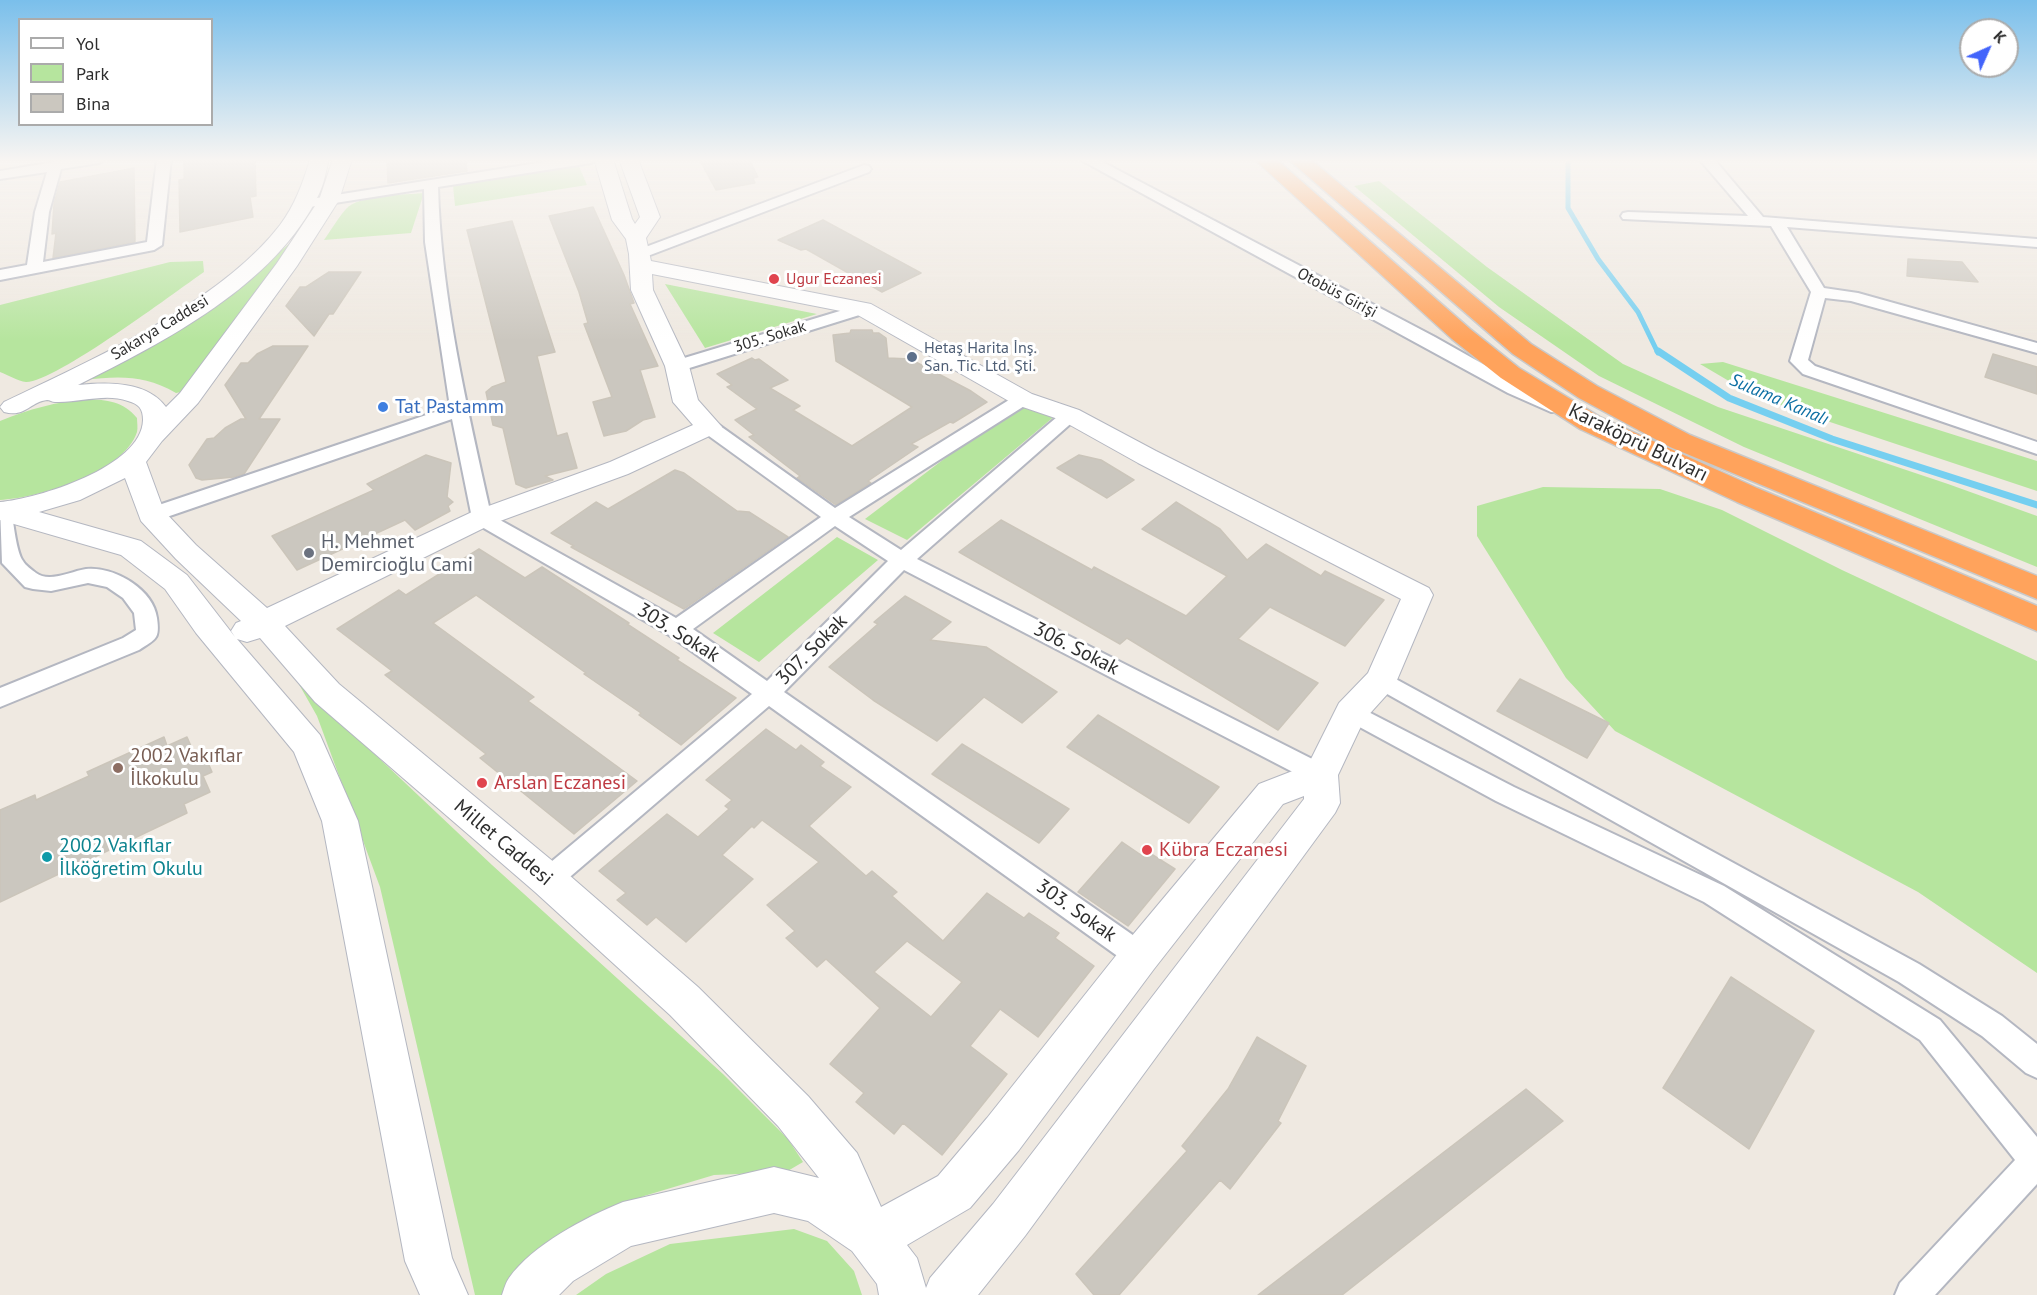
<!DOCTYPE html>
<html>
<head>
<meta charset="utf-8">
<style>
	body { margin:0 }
	#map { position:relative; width:2037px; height:1295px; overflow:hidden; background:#efe9e1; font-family:"PT Sans",sans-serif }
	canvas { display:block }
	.legend { position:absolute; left:18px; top:18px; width:195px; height:108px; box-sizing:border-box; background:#fff; border:2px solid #ababab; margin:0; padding:8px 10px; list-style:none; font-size:18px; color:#2e2e2e }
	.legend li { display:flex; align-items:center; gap:12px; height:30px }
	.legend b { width:30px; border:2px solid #ababab }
	.north { position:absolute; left:1959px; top:18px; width:60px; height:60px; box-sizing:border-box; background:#fff; border:2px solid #ababab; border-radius:50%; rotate:45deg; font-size:16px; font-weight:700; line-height:24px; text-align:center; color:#2e2e2e }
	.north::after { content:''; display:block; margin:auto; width:21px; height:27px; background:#4264fb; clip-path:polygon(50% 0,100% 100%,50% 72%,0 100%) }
</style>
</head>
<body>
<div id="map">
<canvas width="2037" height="1295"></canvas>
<ul class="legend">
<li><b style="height:8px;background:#fff"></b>Yol</li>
<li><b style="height:16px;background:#b6e59e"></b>Park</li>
<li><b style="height:16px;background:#cbc7bf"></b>Bina</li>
</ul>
<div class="north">K</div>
</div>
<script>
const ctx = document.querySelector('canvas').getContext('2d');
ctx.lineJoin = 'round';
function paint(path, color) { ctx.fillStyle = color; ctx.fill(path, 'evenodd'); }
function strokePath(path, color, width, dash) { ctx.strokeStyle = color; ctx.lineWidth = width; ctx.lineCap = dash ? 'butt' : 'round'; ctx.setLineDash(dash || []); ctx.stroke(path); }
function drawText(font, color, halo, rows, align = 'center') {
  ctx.font = font + ' "PT Sans",sans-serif'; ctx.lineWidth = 6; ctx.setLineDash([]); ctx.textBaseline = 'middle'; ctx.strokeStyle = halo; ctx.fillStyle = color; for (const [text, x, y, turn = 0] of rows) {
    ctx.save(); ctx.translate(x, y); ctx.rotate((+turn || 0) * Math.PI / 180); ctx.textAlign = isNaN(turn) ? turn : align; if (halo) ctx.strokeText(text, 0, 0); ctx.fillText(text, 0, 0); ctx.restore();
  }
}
const green = new Path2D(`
	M579,166L587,185L455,206L453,186Z
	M1379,181L1487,267L1623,364L1718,407L1948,484L2037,516V567L1744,447L1599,376L1499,307L1354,186Z
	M424,193L411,233L324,240C331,230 338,218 346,209C360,194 404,195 424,193Z
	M300,235L181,392L176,393C144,375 120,376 84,380L268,261Z
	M203,261L204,272C175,292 54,383 26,382C18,381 8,375 0,372V305L170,262Z
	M665,284L817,314L705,348Z
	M1723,362L2037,461V491L1791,409L1751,394L1700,364Z
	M87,399C107,400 123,401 137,418C137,422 138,428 137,432C124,473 38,498 0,500V421C29,409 56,402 87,399Z
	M1023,399L1056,415L907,540L865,519Z
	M1543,487L1660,489L1722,510L1842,570L2037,661V973L1918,892L1615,731L1566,678L1477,536V506Z
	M837,537L878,560L759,662L713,633Z
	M288,665L365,745L492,865L723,1074L788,1139L803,1162L786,1172L714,1175L644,1196L576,1230L506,1295H475L380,887L317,716Z
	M794,1229L827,1241L854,1271L862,1295H576L606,1274L670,1244Z`);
const streamFar1 = new Path2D(`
	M1568,159V208L1598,259L1638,312L1658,353`);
const stream = new Path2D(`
	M1658,351L1729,398L1832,439L2037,505`);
const building = new Path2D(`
	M184,159H255L256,196L250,197L253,217L180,232L179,180L184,179Z
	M397,159H466L467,171L388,183L387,161Z
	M699,159H749L758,177L753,178L755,183L716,190Z
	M134,168L135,242L53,258L56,233L52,234L54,204L60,182Z
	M593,207L624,275L634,303L630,304L658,366L640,370L655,417L643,420L626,431L604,436L593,402L612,397L584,324L588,323L579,292L549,216Z
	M823,220L921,273L882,292L806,249L801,250L778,240Z
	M512,221L555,352L537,356L557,436L567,433L577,468L545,476L553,480L526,488L516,484L503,428L493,425L486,392L492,387L506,382L467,230Z
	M1908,259L1962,262L1978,282L1907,276Z
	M329,272H361L333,314H329L314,336L286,306L300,287H306Z
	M851,330H872L873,333H879L886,338L888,358L910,359L971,391L987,402L953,423L950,422L911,444L918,447L868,481L871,483L836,505L797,478L800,476L749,437L754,435L735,420L757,409L727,387L732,385L717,374L752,358L755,360L759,359L788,380L770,388L800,406L793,410L852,446L912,407L836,361L833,335L850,333Z
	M273,346H308L259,419H280L244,474L234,477L202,480L196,478L189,465L207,439L214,438L225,428L241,419H246L225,385L241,363H248L257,354Z
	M1993,354L2037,367V394L1985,377Z
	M426,455L451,463L447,497L453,502L448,506L450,511L415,530L405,520L297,570L272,536L374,490L367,484Z
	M1079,455L1101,460L1134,480L1107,498L1057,468Z
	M675,470L684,473L737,511L749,512L788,537L684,609L571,547L574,546L551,533L596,502L608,509Z
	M1176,502L1220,529L1247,560L1266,544L1321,576L1325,571L1384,600L1345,646L1270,607L1238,639L1318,683L1278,730L1127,638L1120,644L959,552L1001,520L1092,570L1094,567L1186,616L1227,576L1142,529Z
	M479,549L525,578L542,567L629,623L627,624L679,658L677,660L736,698L681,745L639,715L641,713L584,674L586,673L476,595L433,623L534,697L528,701L637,781L574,834L480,758L486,754L385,675L392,671L337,629L399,590L406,595Z
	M905,596L951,622L930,640L986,647L1057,692L1022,723L984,697L937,741L873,700L829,667L878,624L874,622Z
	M1520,679L1609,723L1587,758L1497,711Z
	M1098,715L1219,787L1189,823L1067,747Z
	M766,729L796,750L801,745L824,762L820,766L851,787L809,826L866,876L872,871L897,892L892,896L943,941L987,893L1024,918L1029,913L1059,933L1055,938L1094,966L1038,1037L1000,1009L970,1046L1007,1074L942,1155L903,1123L894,1134L856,1102L864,1093L830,1064L880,1008L826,959L817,967L786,938L795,931L767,905L819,862L762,820L754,828L752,826L722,855L753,879L686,942L656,917L647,925L617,900L626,893L599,871L667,814L698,837L729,809L725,806L732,800L706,780ZM907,941L962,982L931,1017L874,972Z
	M164,737L167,746L187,737L194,753L202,749L212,772L203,776L210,792L184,804L187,813L0,902V810L35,795L36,800L89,776L87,772Z
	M962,744L1069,809L1039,843L932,774Z
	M1122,842L1144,857L1148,852L1175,869L1128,926L1078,892Z
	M1731,977L1814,1031L1749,1149L1663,1088Z
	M1257,1037L1306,1066L1278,1121L1281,1123L1230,1189L1220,1180L1119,1295H1094L1076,1274L1187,1151L1182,1146L1228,1089Z
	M1526,1089L1563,1121L1342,1295H1258Z`);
const street = new Path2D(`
	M72,159H106L99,163L61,169L49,212L43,262L147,242L157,159H171L162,245L154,250L0,280V270L27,265L35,212L47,172L0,179V171Z
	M563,159H598L591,163L438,187C441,297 467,407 491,515L676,618L821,517L702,431L700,427L702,423H716L835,508L1017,395H1029L1032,399L1029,403L849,517L901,550L1064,411H1076L1079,415L1076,419L917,559L1330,768L1333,775L1330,782L1321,785L1312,782L904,570L784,692L1150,947L1154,956L1150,965L1140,969L1130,965L769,706L557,888L548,892L539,888L535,880L539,872L752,694L669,635L475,523L472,518L452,419L158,520L151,522L144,520L141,515L144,510L450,407L425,242L424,189L303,208L298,207L296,204L298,201ZM835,526L888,561L767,681L693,629Z
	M1079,159H1097L1435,337L1520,385L1563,404L1566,408L1563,412H1551L1508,393Z
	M1699,159H1714L1763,217L2037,239V247L1787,227L1824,288L1858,293L2037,343V353L1851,301L1825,298L1808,360L1815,366L2037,442V454L1803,374L1790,361L1811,292L1771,226L1623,219L1621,216L1623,213L1628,212L1748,216Z
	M864,165L869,166L871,169L869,172L645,257L640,259L632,254L635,251Z
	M863,304L869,306L871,309L869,312L683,370H671L668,366L671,362Z
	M0,505L8,506L11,511C14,523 16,552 23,561C25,565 32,570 36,573C49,583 72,571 86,569C114,566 153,589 157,618C160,639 156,639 139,650L0,707V688L123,638L136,630L134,613L123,598L107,587L88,583L51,591L33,589L25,587L2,563Z
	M1381,671L1919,964L2002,1016L2037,1044V1078L2026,1073L1982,1036L1899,982L1373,686L1369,680L1373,674Z
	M1351,703L1514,787L1724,886L1940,1020L2037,1137V1184L1935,1295H1895L1900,1283L2015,1160L1920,1040L1704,902L1496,801L1343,718L1339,712L1343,706Z`);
const secondary = new Path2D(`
	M310,159H329C326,171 324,184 319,194C276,285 164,342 78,385C108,382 147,381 166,407L180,393L277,263L319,200L333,159H352L339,200L297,266L198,403L162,441L146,462L164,511L196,545L267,608L472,512L610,462L693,425L673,402L665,366L631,290L629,254L626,239L612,220L594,159H613L632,219L635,224L640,217L619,159H638L660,217L646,238L651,261L871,304L1032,394L1079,410L1156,451L1429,588L1433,595L1397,680L1392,689L1364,720L1338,775L1340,803L1335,813L1025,1236L978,1295H879L877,1284L852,1251L808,1221L774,1213L631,1246L573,1281L559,1295H502C504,1289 506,1282 509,1278C532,1245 586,1217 623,1202L774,1167L819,1178L778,1126L670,1015L535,892L315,702L260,638L247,642L237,639L320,735L358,821L452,1258L468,1295H420L405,1261L322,821L294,752L196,633L165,589L121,555L0,520V502C37,499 142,467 143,420C143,409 139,404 128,401C104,393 80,403 55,402C52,402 50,400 47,400C30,402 25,418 4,412L0,407L4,402C92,360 220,303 280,225C295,205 303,183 310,159ZM652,274L856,314L1014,404L1061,420L1138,463L1401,599L1368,673L1339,703L1308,765L1259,784L1126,943L987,1118L938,1176L881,1207L857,1153L808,1096L698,987L561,868L339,684L285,626L492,524L628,474L718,432L722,427L698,400L689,366L653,290ZM125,478L141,521L176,559L241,621L236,623L231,631L235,637L187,575L141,541L39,512L80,500ZM1304,796V799L993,1204L930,1278L926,1288L917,1258L907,1245L970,1208L1019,1150L1154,969L1283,804Z`);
const highway = new Path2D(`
	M1254,159H1276L1470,329L1519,368L1600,417L1757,488L2037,606V631L1737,502L1580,429L1501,378L1452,339Z
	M1288,159H1310L1531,344L1597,386L1690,435L2037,576V599L1670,447L1579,398L1513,354Z`);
const markers = [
	[774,279,6,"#e0444e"],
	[912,357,6,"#5c6f8a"],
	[383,407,6,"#3f7fe0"],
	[309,553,6,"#6b7280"],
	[118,768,6,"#8d6e63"],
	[482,783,6,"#e0444e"],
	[1147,850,6,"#e0444e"],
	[47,857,6,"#0f9aa8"]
];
const farHealthnames = [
	["Ugur Eczanesi",786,279]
];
const farStreetnames = [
	["Otobüs Girişi",1337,293,28],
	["Sakarya Caddesi",160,328,-31],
	["305. Sokak",770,337,-17]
];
const farServicenames = [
	["Hetaş Harita İnş.",924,348],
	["San. Tic. Ltd. Şti.",924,366]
];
const farWaternames = [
	["Sulama Kanalı",1779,400,23]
];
const shopNames = [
	["Tat Pastamm",395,407]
];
const streetNames = [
	["Karaköprü Bulvarı",1638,443,26],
	["303. Sokak",678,633,32],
	["306. Sokak",1076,649,27],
	["307. Sokak",812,650,-45],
	["Millet Caddesi",503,843,40],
	["303. Sokak",1076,911,35]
];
const worshipNames = [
	["H. Mehmet",321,542],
	["Demircioğlu Cami",321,565]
];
const educationNames = [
	["2002 Vakıflar",130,756],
	["İlkokulu",130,779]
];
const healthNames = [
	["Arslan Eczanesi",494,783],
	["Kübra Eczanesi",1159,850]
];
const cultureNames = [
	["2002 Vakıflar",59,846],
	["İlköğretim Okulu",59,869]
];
paint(green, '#b6e59e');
strokePath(streamFar1, '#75cff0', 5);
strokePath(stream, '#75cff0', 7);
paint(building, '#cbc7bf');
strokePath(building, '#cbc5ba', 1.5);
strokePath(street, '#b4b7c1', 4);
strokePath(secondary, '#b4b7c1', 2);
strokePath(highway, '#c9c9c9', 3);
paint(street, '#fff');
paint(secondary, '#fff');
paint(highway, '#ffa35c');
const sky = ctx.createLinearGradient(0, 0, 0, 341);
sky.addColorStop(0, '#7abfeb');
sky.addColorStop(0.47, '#f8f5f2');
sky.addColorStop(1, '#f8f5f200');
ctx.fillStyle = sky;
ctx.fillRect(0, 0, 2037, 341);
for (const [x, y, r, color] of markers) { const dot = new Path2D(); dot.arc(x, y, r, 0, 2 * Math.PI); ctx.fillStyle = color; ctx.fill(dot); strokePath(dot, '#fff', 2); }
drawText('16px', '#be3a42', '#fff', farHealthnames, 'left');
drawText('16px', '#2e2e2e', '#fff', farStreetnames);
drawText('16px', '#4e5e75', '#fff', farServicenames, 'left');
drawText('italic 18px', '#0d6fa3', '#fff', farWaternames);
drawText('20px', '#366cbe', '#fff', shopNames, 'left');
drawText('20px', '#2e2e2e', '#fff', streetNames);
drawText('20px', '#5b616d', '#fff', worshipNames, 'left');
drawText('20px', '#785e54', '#fff', educationNames, 'left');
drawText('20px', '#be3a42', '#fff', healthNames, 'left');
drawText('20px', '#0d838f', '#fff', cultureNames, 'left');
</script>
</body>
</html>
